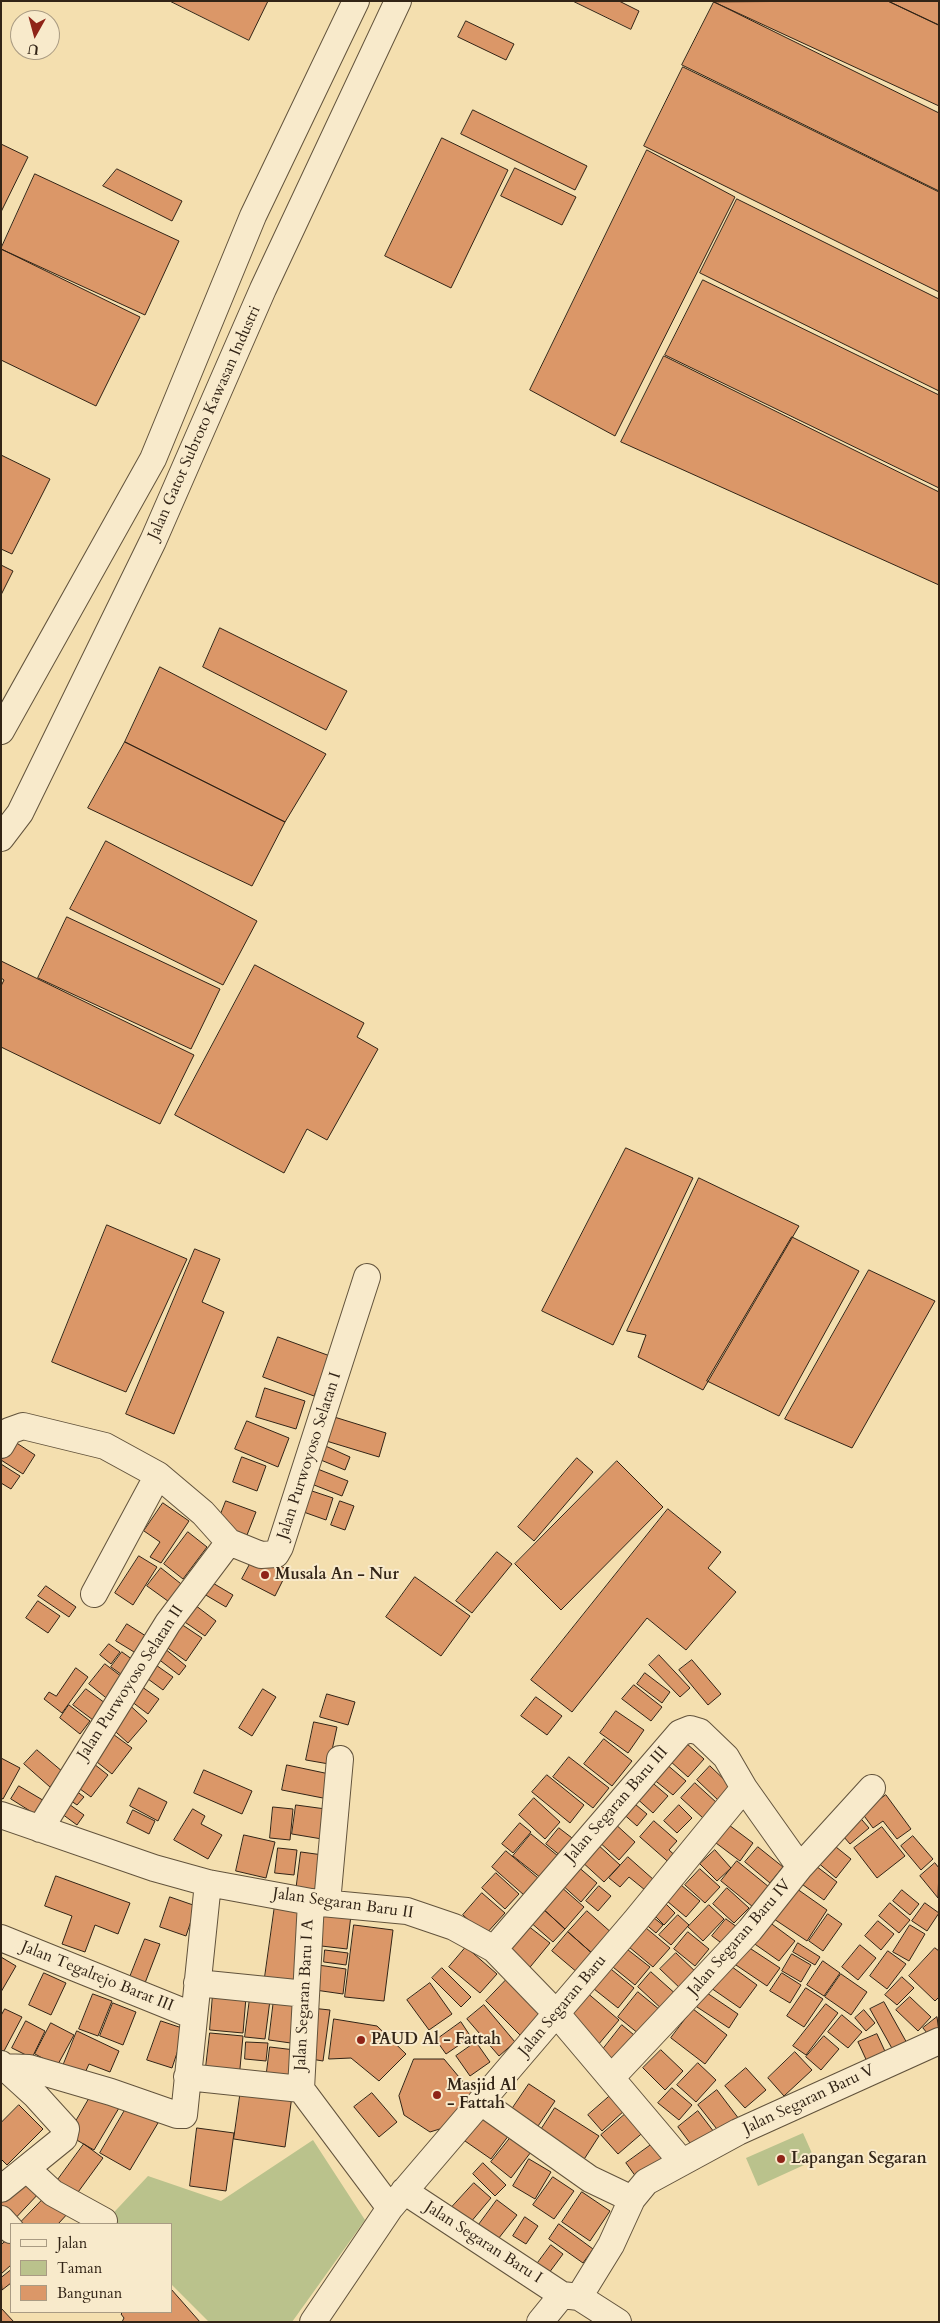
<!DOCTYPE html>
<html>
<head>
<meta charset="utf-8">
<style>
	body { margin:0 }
	#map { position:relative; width:940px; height:2323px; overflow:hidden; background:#f4dfaf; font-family:Cardo,serif }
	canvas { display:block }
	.frame { position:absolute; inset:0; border:2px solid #322416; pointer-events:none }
	.legend { position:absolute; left:10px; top:2223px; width:162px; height:90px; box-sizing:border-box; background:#f8eacb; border:1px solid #a99b83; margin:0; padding:6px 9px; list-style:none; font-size:15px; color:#322416 }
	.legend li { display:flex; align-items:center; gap:10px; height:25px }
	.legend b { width:25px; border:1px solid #a99b83 }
	.north { position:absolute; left:10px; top:10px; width:50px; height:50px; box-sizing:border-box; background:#f8eacb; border:1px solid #a99b83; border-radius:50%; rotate:187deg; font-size:14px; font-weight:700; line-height:20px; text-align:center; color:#322416 }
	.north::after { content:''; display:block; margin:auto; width:18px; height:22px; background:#8f2418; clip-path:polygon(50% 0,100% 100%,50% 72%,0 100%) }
</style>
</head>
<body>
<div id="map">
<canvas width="940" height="2323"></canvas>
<div class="frame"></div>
<ul class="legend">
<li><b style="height:6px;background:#f8eacb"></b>Jalan</li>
<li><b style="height:14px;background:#bac28c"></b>Taman</li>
<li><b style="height:14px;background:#db9768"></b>Bangunan</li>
</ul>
<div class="north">U</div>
</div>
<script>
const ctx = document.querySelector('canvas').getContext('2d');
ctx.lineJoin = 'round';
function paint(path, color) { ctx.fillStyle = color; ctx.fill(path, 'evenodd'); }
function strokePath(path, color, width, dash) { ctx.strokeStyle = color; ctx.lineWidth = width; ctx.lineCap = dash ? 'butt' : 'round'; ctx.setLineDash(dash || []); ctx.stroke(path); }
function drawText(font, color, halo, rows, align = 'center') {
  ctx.font = font + ' Cardo,serif'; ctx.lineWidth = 4; ctx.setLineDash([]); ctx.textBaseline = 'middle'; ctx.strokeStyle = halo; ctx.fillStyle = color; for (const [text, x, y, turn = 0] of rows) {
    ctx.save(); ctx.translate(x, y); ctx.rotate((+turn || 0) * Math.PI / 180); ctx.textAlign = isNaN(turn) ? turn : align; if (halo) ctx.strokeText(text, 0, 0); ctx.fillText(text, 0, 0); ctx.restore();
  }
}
const green = new Path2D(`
	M803,2133L815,2160L758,2186L746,2158Z
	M313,2140L365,2220L292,2322H209L171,2284V2224H103L148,2176L221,2201Z`);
const building = new Path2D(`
	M170,1H268L249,40Z
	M573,1H619L639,11L631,29Z
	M888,1H939V25Z
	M888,1L939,25V106L714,2Z
	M714,2L939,113V191L682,65Z
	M466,21L514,44L506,60L458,37Z
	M683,67L939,192V292L644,146Z
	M473,110L587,166L575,190L461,134Z
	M442,138L508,170L451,288L385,256Z
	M1,144L28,157L1,212Z
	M647,150L735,197L615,436L530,390Z
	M515,168L576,197L562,225L501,196Z
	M117,169L182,201L172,221L103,186Z
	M35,174L179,241L145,315L1,249Z
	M737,199L939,299V391L700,273Z
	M1,249L140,317L96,406L1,360Z
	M703,280L939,395V488L665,355Z
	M664,356L939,492V585L621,442Z
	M1,455L50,479L12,554L1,549Z
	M1,565L13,571L1,595Z
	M220,628L347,691L326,730L203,667Z
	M160,667L326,754L285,822L125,742Z
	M125,742L285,822L252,886L88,808Z
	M106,841L257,921L223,985L70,909Z
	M67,917L220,989L191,1049L38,978Z
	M1,961L194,1055L160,1124L1,1047V986L4,980L1,978Z
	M255,965L364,1023L357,1037L378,1049L327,1140L307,1129L284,1173L175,1115Z
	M626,1148L693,1178L613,1345L542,1311Z
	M699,1178L799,1226L703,1390L638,1357L646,1335L627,1331Z
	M107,1225L187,1259L126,1392L52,1362Z
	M792,1237L859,1271L779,1416L707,1381Z
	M195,1249L220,1259L202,1302L224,1312L174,1434L126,1414Z
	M869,1270L935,1301L852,1448L785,1419Z
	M278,1337L330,1356L314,1396L263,1377Z
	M265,1388L305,1401L296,1429L256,1417Z
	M331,1416L386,1433L379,1457L323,1440Z
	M247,1421L289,1438L278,1467L235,1449Z
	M12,1440L35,1455L23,1474L1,1460Z
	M321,1444L350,1457L345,1470L316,1458Z
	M242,1457L266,1466L257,1491L233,1482Z
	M577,1458L593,1472L534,1541L518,1527Z
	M617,1461L663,1507L561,1610L515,1564Z
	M1,1464L20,1476L11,1489L1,1483Z
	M310,1466L348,1481L342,1496L304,1481Z
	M306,1489L333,1498L326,1520L298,1510Z
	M226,1501L256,1512L247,1535L217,1524Z
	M340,1501L354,1506L345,1530L331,1525Z
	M163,1503L189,1521L161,1563L150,1557L160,1542L144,1531Z
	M668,1509L721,1552L708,1568L736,1592L686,1650L647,1618L572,1712L531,1680Z
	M188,1532L207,1547L183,1579L164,1564Z
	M497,1552L512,1564L472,1613L456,1601Z
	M256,1553L288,1570L275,1596L242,1579Z
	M139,1556L157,1567L133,1605L115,1593Z
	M161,1568L185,1587L172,1604L147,1586Z
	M415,1577L470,1616L441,1656L386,1617Z
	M206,1579L233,1595L226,1607L199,1591Z
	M46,1586L76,1607L69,1617L38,1596Z
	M38,1601L60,1616L48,1633L26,1618Z
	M191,1602L216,1621L205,1636L179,1618Z
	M178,1622L202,1638L186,1661L162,1644Z
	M127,1624L149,1638L139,1655L116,1641Z
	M109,1644L120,1652L111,1664L100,1655Z
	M164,1648L186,1666L179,1675L157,1658Z
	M122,1652L140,1665L129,1680L111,1667Z
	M659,1655L690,1688L680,1697L649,1665Z
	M692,1660L721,1694L708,1705L679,1670Z
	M153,1663L173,1677L163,1690L144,1676Z
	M105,1664L126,1680L110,1701L89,1684Z
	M76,1668L88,1677L62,1713L44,1699L49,1692L56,1696Z
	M645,1673L670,1692L662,1703L637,1684Z
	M138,1684L159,1699L148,1714L127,1698Z
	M634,1685L662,1707L651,1721L622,1699Z
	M86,1689L105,1703L93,1720L73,1705Z
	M263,1689L276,1697L252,1736L239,1728Z
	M327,1694L355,1702L348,1725L320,1717Z
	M536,1697L562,1716L547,1735L521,1716Z
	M125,1701L147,1721L128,1743L106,1723Z
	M69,1705L90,1721L80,1734L60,1718Z
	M616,1711L644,1730L628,1753L600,1733Z
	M314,1722L337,1727L329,1764L306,1760Z
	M106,1729L132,1748L112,1774L87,1754Z
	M604,1739L632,1761L612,1786L584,1764Z
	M686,1743L704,1759L688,1777L670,1761Z
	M37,1750L63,1772L50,1787L24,1764Z
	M569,1757L609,1788L593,1808L553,1777Z
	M1,1758L20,1768L3,1799L1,1798Z
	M665,1763L686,1781L673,1795L652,1778Z
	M94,1764L108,1775L91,1797L76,1786Z
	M287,1765L334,1775L328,1799L282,1790Z
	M710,1766L732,1787L719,1801L697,1780Z
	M204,1770L252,1791L242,1814L194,1793Z
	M547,1775L584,1805L570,1823L532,1792Z
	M648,1779L668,1796L653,1813L634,1796Z
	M695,1783L717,1803L703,1818L681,1798Z
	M19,1786L46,1802L38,1816L11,1799Z
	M71,1787L84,1797L77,1805L64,1796Z
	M139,1788L167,1802L158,1821L130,1806Z
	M886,1795L911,1829L897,1839L883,1821L873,1828L862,1813Z
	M534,1798L560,1822L545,1839L519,1815Z
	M62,1799L84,1815L77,1825L54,1808Z
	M630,1800L647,1814L637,1826L620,1811Z
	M296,1805L333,1810L328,1840L292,1834Z
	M679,1805L692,1818L677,1833L664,1821Z
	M273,1807L293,1809L290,1840L270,1838Z
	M193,1809L205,1816L201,1824L222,1835L208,1859L174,1840Z
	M133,1810L155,1821L149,1834L127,1823Z
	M856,1813L869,1828L850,1844L837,1829Z
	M654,1821L677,1841L669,1850L679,1859L673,1866L640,1837Z
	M613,1822L635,1842L619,1860L597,1840Z
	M725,1822L753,1843L740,1861L712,1840Z
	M520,1823L531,1832L513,1853L502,1844Z
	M882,1827L905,1856L877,1878L854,1848Z
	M559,1828L576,1841L562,1857L546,1844Z
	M531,1834L558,1856L541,1878L513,1856Z
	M244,1835L275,1842L266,1878L236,1871Z
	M913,1836L933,1859L921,1870L901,1846Z
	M596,1843L620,1865L604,1882L580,1860Z
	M831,1843L851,1859L836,1878L816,1861Z
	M758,1847L783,1867L770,1883L745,1862Z
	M278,1848L297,1850L294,1875L275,1873Z
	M715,1850L731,1868L717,1881L700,1864Z
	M506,1851L538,1878L524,1895L492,1867Z
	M301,1852L323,1855L317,1894L296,1891Z
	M628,1857L654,1880L645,1890L629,1877L620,1887L609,1878Z
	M737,1861L769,1887L753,1907L721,1881Z
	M812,1863L837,1882L824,1900L799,1882Z
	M935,1863L939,1868L938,1898L920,1876Z
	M576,1865L597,1883L581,1902L560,1883Z
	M700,1869L720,1887L705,1903L685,1885Z
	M496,1873L519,1894L505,1909L482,1888Z
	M56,1876L130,1903L118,1934L95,1925L85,1952L62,1944L72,1916L45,1906Z
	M790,1884L827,1910L807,1941L768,1915Z
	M681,1885L700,1901L686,1917L667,1901Z
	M560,1886L584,1907L565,1929L541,1907Z
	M599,1886L611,1896L598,1911L586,1901Z
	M727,1888L749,1908L734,1923L713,1904Z
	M902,1890L919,1904L910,1915L893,1901Z
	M482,1893L505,1913L485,1935L463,1915Z
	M170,1897L196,1906L186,1936L160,1927Z
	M662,1900L675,1913L664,1925L651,1912Z
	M890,1903L910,1920L899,1933L879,1916Z
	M925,1903L939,1913L927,1931L912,1921Z
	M275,1905L305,1909L294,1988L264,1984Z
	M709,1905L724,1919L703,1941L688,1927Z
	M541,1907L565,1929L553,1942L529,1921Z
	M316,1911L351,1915L347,1949L313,1945Z
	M587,1911L613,1934L594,1955L568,1932Z
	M649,1914L663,1925L656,1933L643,1922Z
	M828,1914L842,1924L823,1951L809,1941Z
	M678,1915L689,1925L671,1945L659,1935Z
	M726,1919L737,1927L724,1945L712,1936Z
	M765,1919L795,1941L779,1961L749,1940Z
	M878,1921L894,1934L881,1950L865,1936Z
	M523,1922L550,1943L526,1972L500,1949Z
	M640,1923L670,1948L653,1967L623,1942Z
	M354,1925L393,1930L384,2001L345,1997Z
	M910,1925L925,1934L909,1961L893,1952Z
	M568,1932L594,1955L578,1973L552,1951Z
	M688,1932L709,1949L695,1966L674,1949Z
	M145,1939L160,1944L145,1983L130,1977Z
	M798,1943L820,1957L815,1965L793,1952Z
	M745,1945L780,1968L767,1986L733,1963Z
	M860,1945L876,1958L858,1980L842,1967Z
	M623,1946L650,1967L635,1985L608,1963Z
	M466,1947L497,1974L480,1993L449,1967Z
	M935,1948L939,1951V1997L935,2001L909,1976Z
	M325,1950L348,1953L346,1965L324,1962Z
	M888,1951L906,1964L887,1989L870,1976Z
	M676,1953L699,1975L683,1991L660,1969Z
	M792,1954L811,1965L801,1982L782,1971Z
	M1,1957L16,1966L1,1992Z
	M823,1961L840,1973L824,1996L807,1985Z
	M311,1964L346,1969L343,1994L308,1989Z
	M728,1964L757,1985L740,2008L711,1988Z
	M606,1965L634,1988L618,2008L589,1985Z
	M442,1968L471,1997L461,2007L432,1978Z
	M651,1972L678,1996L664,2011L638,1987Z
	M44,1973L66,1983L51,2015L29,2005Z
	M782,1973L801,1985L790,2003L770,1991Z
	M841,1974L867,1992L851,2015L825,1997Z
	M902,1977L914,1988L897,2005L885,1995Z
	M508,1978L544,2013L521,2036L486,2001Z
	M430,1983L452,2014L429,2030L407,2000Z
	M806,1988L823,1999L804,2027L787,2016Z
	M585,1991L619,2020L598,2045L564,2016Z
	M638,1992L660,2010L639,2034L618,2017Z
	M707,1993L738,2014L729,2028L697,2007Z
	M93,1994L112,2001L98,2036L79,2029Z
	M213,1994L246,1997L243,2033L210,2030Z
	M910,1997L931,2017L918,2031L896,2010Z
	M250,1998L270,2000L265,2039L245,2037Z
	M274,1999L303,2003L298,2044L269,2040Z
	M884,2002L908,2045L894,2052L870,2009Z
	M113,2003L136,2012L123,2045L100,2036Z
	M826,2004L838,2013L806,2055L793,2046Z
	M484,2005L515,2042L499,2056L467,2019Z
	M311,2008L330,2010L323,2061L305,2058Z
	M5,2009L22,2017L4,2051L1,2050V2016Z
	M693,2009L727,2035L705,2064L671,2038Z
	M864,2010L875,2023L866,2031L855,2018Z
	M842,2015L862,2032L848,2048L828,2032Z
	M937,2017L939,2032L931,2038L923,2028Z
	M334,2019L377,2026L406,2054L379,2081L351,2058L329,2059Z
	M26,2021L45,2031L32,2058L12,2048Z
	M161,2021L185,2029L172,2068L147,2060Z
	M461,2022L471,2037L446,2054L436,2040Z
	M51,2023L74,2035L57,2066L35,2054Z
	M622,2025L640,2040L619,2068L600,2053Z
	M77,2031L119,2051L110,2072L89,2064L84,2075L63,2066Z
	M210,2033L243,2036L239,2079L206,2067Z
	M877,2034L889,2060L870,2068L858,2042Z
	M824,2036L839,2049L821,2070L806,2057Z
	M246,2042L268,2043L266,2061L245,2059Z
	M476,2042L490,2062L470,2076L456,2056Z
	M270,2047L295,2050L291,2082L266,2079Z
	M661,2050L683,2071L665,2090L643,2068Z
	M795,2052L812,2070L784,2096L768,2078Z
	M414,2059H444L474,2095L459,2123L430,2132L404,2115L399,2096Z
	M698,2063L716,2080L696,2102L677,2085Z
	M746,2068L766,2090L745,2108L725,2086Z
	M529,2084L555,2101L534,2132L508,2115Z
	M672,2088L692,2105L679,2120L658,2103Z
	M241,2089L292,2096L285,2147L234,2139Z
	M717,2090L739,2119L720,2133L698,2105Z
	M93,2092L119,2108L94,2150L68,2135Z
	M372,2093L397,2122L379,2137L354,2107Z
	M611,2095L625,2110L602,2131L588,2115Z
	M19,2105L43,2129L7,2165L1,2159V2123Z
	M128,2105L158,2123L130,2170L100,2153Z
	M555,2108L599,2136L581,2164L537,2136Z
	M630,2110L647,2129L618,2154L601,2135Z
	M698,2111L714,2132L693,2147L678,2127Z
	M483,2116L509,2135L491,2159L465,2141Z
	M197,2128L234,2133L226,2191L190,2186Z
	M511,2137L531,2152L511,2178L491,2162Z
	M655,2142L668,2162L639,2181L626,2163Z
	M84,2144L103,2158L73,2199L54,2185Z
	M529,2159L551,2172L535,2199L513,2186Z
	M483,2163L506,2185L495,2196L473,2174Z
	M23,2174L41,2191L10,2224L1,2215V2197Z
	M553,2177L574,2191L554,2219L533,2205Z
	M474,2183L491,2198L470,2223L452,2207Z
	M50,2192L70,2211L58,2224H19Z
	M582,2192L610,2211L590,2241L562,2222Z
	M497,2200L517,2215L491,2248L472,2234Z
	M525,2217L538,2226L526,2244L513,2236Z
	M559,2224L593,2249L583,2263L549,2239Z
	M11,2237V2265L1,2274V2245Z
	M551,2245L563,2254L546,2277L534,2268Z
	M11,2270V2283L2,2290L1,2278Z
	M171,2289L200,2322H122L124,2318L121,2314L123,2312H171Z
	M1,2308L14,2322H1Z`);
const minor = new Path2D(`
	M1,731L153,459L253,216L356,1
	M1,838L20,813L153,541L263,289L398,1
	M1,1445L9,1431L23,1426L105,1446L158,1475L203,1513L229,1542L261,1555L276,1554L280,1547L367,1277
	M94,1594L158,1475
	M1,1815L154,1868L208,1883L311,1902L407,1911L454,1927L494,1949L556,2013L682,2162
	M40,1829L168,1623L229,1542
	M800,1867L872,1788
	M311,1902L301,2089L390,2208
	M327,1903L340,1759
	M1,1938L194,2016
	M494,1949L680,1733L690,1729L700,1732L726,1757L744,1788L800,1867L750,1930L611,2078
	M197,1983L306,1994
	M1,2064L36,2096L66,2129L64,2138L1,2189
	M1,2067L29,2068L111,2092L177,2115H184L208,1883
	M187,2077L301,2089
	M481,2102L590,2179L632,2199
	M27,2169L53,2193L104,2221
	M404,2191L562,2295L579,2297L618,2322
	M1,2219L11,2230
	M579,2297L611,2245L632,2199L646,2182L738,2132L939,2041
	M313,2322L390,2208L636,1920L744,1788
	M540,2322L562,2295`);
const markers = [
	[265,1575,5,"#8f2418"],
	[361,2040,5,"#8f2418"],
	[437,2095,5,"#8f2418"],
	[781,2159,5,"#8f2418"]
];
const streetNames = [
	["Jalan Gatot Subroto Kawasan Industri",205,423,-66],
	["Jalan Purwoyoso Selatan I",310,1456,-72],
	["Jalan Purwoyoso Selatan II",131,1683,-57],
	["Jalan Segaran Baru III",617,1805,-49],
	["Jalan Segaran Baru II",343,1904,8],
	["Jalan Segaran Baru IV",740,1938,-49],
	["Jalan Tegalrejo Barat III",97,1977,22],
	["Jalan Segaran Baru I A",305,1995,-87],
	["Jalan Segaran Baru",563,2006,-50],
	["Jalan Segaran Baru V",809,2100,-25],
	["Jalan Segaran Baru I",483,2243,33]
];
const poiNames = [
	["Musala An - Nur",275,1575],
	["PAUD Al - Fattah",371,2040],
	["Masjid Al",447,2086],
	["- Fattah",447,2104],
	["Lapangan Segaran",791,2159]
];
paint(green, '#bac28c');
paint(building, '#db9768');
strokePath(building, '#322416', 1);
strokePath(minor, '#62533c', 28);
strokePath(minor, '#f8eacb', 26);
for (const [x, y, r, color] of markers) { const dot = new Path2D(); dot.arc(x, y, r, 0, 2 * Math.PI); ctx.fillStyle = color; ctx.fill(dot); strokePath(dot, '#f8eacb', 2); }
drawText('16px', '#322416', '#f8eacb', streetNames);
drawText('bold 16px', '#322416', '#f8eacb', poiNames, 'left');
</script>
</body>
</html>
